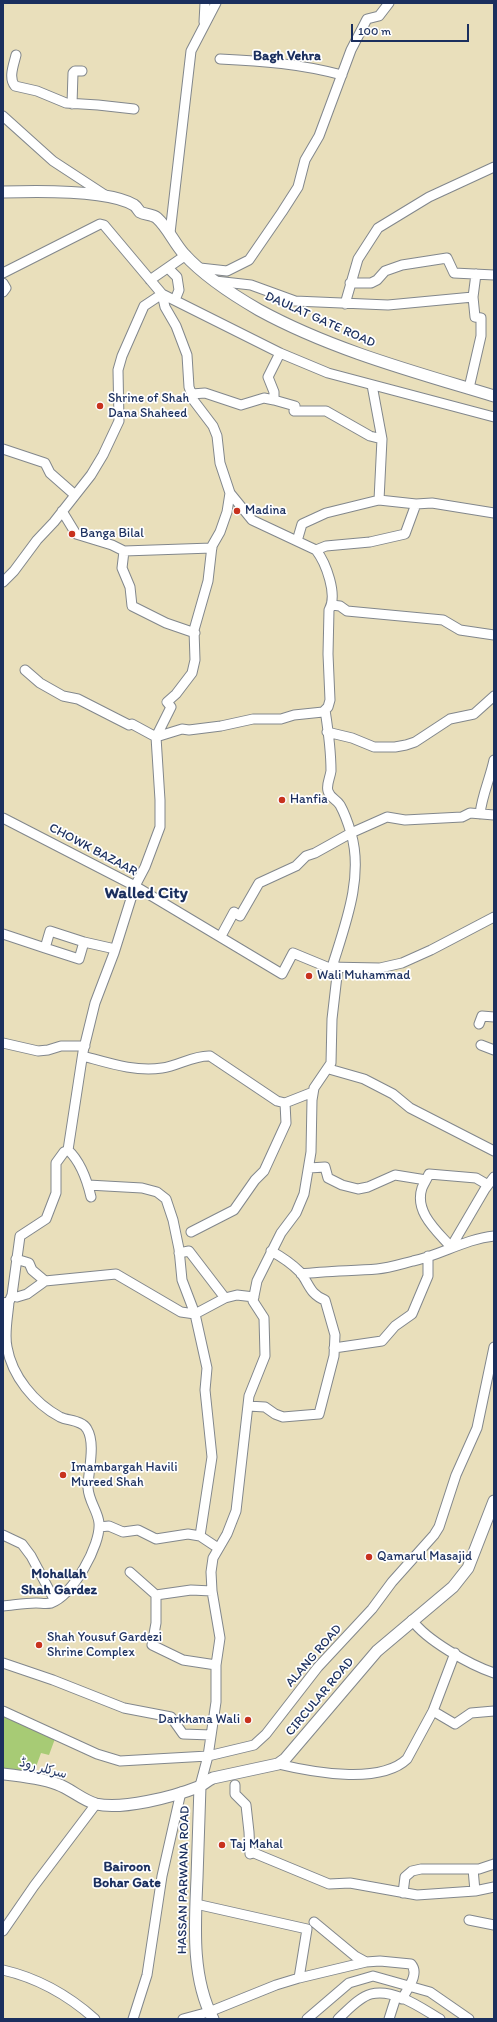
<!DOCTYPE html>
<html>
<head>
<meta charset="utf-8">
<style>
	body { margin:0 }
	#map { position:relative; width:497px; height:2022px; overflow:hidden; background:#e9dfbb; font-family:Itim,sans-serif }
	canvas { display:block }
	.frame { position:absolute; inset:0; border:4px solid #1b2f5e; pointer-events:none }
	.scale { position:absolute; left:351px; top:24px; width:118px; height:18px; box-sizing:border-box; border:2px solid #1b2f5e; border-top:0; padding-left:5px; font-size:12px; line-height:14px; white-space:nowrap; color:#1b2f5e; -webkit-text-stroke:3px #fff; paint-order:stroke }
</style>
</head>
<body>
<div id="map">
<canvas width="497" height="2022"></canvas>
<div class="frame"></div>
<div class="scale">100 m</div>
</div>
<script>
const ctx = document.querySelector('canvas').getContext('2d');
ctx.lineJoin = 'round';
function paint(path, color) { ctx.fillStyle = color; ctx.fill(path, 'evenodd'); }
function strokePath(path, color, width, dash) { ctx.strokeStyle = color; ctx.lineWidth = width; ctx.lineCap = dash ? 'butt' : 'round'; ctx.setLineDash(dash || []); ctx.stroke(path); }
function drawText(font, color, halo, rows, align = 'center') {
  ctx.font = font + ' Itim,"Playpen Sans Arabic",sans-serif'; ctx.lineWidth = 3.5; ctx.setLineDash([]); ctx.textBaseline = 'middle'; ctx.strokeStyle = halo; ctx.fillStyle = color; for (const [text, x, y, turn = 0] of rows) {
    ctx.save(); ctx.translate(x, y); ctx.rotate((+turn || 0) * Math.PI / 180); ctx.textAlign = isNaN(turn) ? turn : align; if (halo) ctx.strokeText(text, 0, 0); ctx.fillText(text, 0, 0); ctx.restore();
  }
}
const green = new Path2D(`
	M3,1711L56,1736L49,1755L41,1753L32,1778L3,1775Z`);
const minor = new Path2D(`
	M204,22L205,3
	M16,55C14,64 8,78 15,86L37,91L66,103L98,105L134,109
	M220,59C263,61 301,64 342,75
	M72,104L73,73L75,71H82
	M3,116L53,161L105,195
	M170,233L191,51L216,3
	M168,268L177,277L179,290L175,300
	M200,268L227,271L249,260L282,212L298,187L305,160L319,136L351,50L367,19L379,16L389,3
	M3,273L100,224L104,225L162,294L280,353L328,373L494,417
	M150,280L186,255
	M215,281L251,285L295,301L388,305L473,297
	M3,283L6,288L3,292
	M350,283H371L377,280L385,271L402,265L447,258L454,273L494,275
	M345,304L358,259L378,228L429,197L494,167
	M280,353L268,377L274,392V400L295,406L294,411H326L370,436L382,439
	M372,385L382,439L379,500
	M469,388L481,336V318L475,317L473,297L476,274
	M192,394L205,393L241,405L264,398L274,400
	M3,449L45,463L50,473L75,495
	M62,511L76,534L112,545L124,551L212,548
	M297,541L302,524L326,513L379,500L416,504L432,503L494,513
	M316,550L326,546L370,542L405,534L416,504
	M124,551L122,568L130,587L132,606L166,623L195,633
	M3,582L14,571L37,540L54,522L91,475L103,455L119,421L118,370L122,356L144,306L162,294
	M332,605L340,606L347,611L443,620L460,630L494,635
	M25,670L40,683L63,696L78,699L129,725L132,724L156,737L182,729L189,730L221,726L253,719H281L294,715L323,712L328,707L330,700L328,654L329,610C338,595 326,563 316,550L252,520L230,493
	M325,710C328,729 331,751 331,771C330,778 326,785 328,791C330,798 336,799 340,805C345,814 348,823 351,833C364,877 345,925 332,967
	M327,732L352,738L374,747H395L406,745L415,742L450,719L474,714L494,696
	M480,814C482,795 490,779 494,760
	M3,818L135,886L282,974L293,953L327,967L380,968L402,963L431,950L494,917
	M3,934L45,948L50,931L84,942L115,949
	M221,936L234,912L240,916L259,883L296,866L306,856L315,853L351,833L387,817L405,820L462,817L470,813L494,815
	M45,948L79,959L84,942
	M479,1024L482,1016L494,1017
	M3,1043L38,1051L48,1050L61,1046H85
	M481,1045L494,1050
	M83,1056C109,1063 135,1072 162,1068C178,1066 194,1055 210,1056L277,1101L285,1103L313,1092
	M329,1069L364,1079L393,1094L410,1108L494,1151
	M68,1150C81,1162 87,1180 91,1197
	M309,1168L325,1167L328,1178L342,1185L358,1189L368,1187L395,1175L426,1180
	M88,1185L142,1188L157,1192L166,1199L173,1220L179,1249L182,1280L195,1314L207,1368L205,1390L212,1457L200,1536
	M488,1185L476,1178L429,1174C427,1179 424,1183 422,1188C414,1212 437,1231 451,1247L485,1189L494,1177
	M191,1232L234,1210L255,1180L264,1171L286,1123L285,1103
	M179,1253L189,1251L225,1298
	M16,1259L29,1263L32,1270L45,1281
	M301,1274C326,1271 352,1271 377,1269C389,1268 401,1264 413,1261C441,1255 465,1239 494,1236
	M12,1295L17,1297L27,1294L45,1281L116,1274L181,1312L195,1314L225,1298L237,1295L254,1297
	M3,1303L9,1302L12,1295L20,1236L46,1219L56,1193V1163L64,1152L68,1150L83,1052L95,1003L114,953L135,886L145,867L160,827V800L156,737L171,707L167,702L176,694L192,673L195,660L194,630L208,581L212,546L220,532L227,512L230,493L220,463L217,436L213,426L194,401L189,387L187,355L176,326L165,307L162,294
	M334,1348L382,1341L395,1326L412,1314L428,1276V1256
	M248,1406L265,1407L275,1414L283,1417L319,1414L334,1356L335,1335L325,1300C310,1295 309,1283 300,1272C291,1263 282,1257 271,1251
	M99,1527L109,1526L123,1532L138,1530L156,1539L188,1534L200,1536L218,1548
	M3,1535L22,1544L31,1556L55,1601
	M130,1572L156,1595V1623L152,1645L183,1660L216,1665
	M156,1595L191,1590L212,1591
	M3,1606C14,1605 25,1603 36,1603C41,1603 46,1604 51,1603C73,1595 101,1545 99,1523C98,1511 89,1502 88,1488C88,1471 96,1444 87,1429C82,1420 68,1421 60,1417C34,1403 12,1376 7,1347C4,1333 8,1316 9,1302
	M412,1620C426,1640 470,1665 494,1673
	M3,1663L53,1680L124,1708L171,1717L183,1734L211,1735
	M3,1711L97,1754L120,1761L208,1756L254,1745L266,1734L318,1667L372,1609L392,1582L434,1535L439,1527L456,1475L477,1428L494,1347
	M433,1711L455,1724L471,1713L494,1711
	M278,1764C311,1772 380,1785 407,1759L433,1711L455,1653
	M235,1785V1794L246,1805L249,1832L250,1854L254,1853L329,1884L350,1883L417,1895L475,1891L494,1887
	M200,1786L208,1756L216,1702V1665L220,1638L212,1591L211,1572L213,1558L227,1534L236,1511L249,1396L265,1356L264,1318L253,1301L257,1281L281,1233L296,1213L304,1194L311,1152L312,1100L314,1088L331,1063L332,1019L338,967
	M473,1869L475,1891
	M403,1893L405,1877L412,1871L421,1869H479L494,1864
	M196,1904L307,1929L299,1978
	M469,1920L494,1925
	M314,1922L355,1956L366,1962
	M3,1931L34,1886L96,1804
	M3,1970C38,1978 68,1995 95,2019
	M133,2019L147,1975L162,1876L181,1792
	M183,2019L209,2012L276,1985L299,1978L366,1962L380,1961L411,1964C420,1974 407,1989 402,1999
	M307,2019L349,1983L373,1976L430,1992L469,2019
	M338,2019C347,2011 359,1997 371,1994C394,1988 421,2008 440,2019
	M389,2019L396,1997`);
const major = new Path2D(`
	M3,192C34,191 108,189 134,205C137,207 138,210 140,212C145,215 152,214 157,218C168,228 174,243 184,254C204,276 233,295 259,310C332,350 415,372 494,396
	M3,1774C21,1776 40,1778 57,1784C71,1789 82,1800 96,1804C122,1810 173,1797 198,1787C204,1785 207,1780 213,1778L278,1764L285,1759L377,1651L453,1587L468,1568L494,1501
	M200,1786C199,1817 198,1848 197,1878C195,1924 191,1977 213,2019`);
const markers = [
	[100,406,4,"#c8321e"],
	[237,511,4,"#c8321e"],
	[72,534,4,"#c8321e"],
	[282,800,4,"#c8321e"],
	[309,976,4,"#c8321e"],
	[63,1475,4,"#c8321e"],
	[369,1557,4,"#c8321e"],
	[39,1645,4,"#c8321e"],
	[248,1720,4,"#c8321e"],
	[222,1845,4,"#c8321e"]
];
const streetNames = [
	["DAULAT GATE ROAD",320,320,24],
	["CHOWK BAZAAR",93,850,28],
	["ALANG ROAD",314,1656,-49],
	["CIRCULAR ROAD",320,1697,-50],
	["سرکلر روڈ",43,1769,15],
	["HASSAN PARWANA ROAD",184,1880,-89]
];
const poiNames = [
	["Shrine of Shah",108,399],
	["Dana Shaheed",108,414],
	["Madina",245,511],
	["Banga Bilal",80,534],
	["Hanfia",290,800],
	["Wali Muhammad",317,976],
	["Imambargah Havili",71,1468],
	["Mureed Shah",71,1483],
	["Qamarul Masajid",377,1557],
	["Shah Yousuf Gardezi",47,1638],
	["Shrine Complex",47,1653],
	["Darkhana Wali",240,1720,"right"],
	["Taj Mahal",230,1845]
];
const neighbourhoodNames = [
	["Bagh Vehra",287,56],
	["Mohallah",59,1574],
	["Shah Gardez",59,1590],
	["Bairoon",127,1867],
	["Bohar Gate",127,1883]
];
const districtNames = [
	["Walled City",146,894]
];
paint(green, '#a7cb75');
strokePath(minor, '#82878c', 11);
strokePath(major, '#82878c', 13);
strokePath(minor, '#fff', 9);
strokePath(major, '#fff', 11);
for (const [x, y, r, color] of markers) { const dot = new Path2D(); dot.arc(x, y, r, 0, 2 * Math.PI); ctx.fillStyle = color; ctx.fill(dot); strokePath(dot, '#fff', 1.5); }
drawText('13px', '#1b2f5e', '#fff', streetNames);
drawText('13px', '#1b2f5e', '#fff', poiNames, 'left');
drawText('bold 14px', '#1b2f5e', '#fff', neighbourhoodNames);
drawText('bold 17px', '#1b2f5e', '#fff', districtNames);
</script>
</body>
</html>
